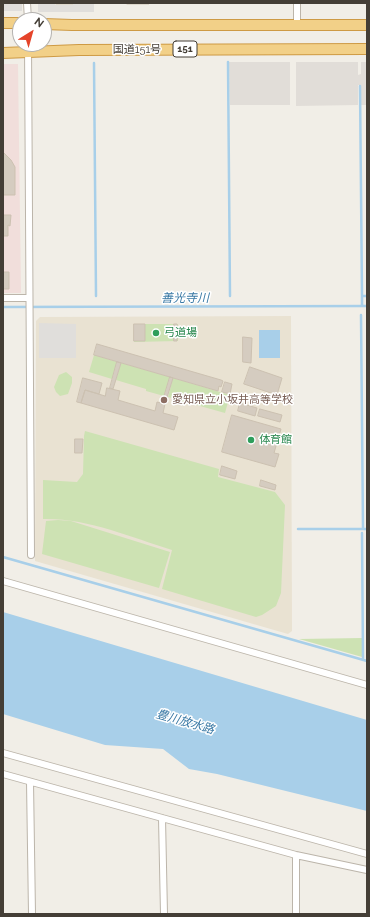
<!DOCTYPE html>
<html>
<head>
<meta charset="utf-8">
<style>
	body { margin:0 }
	#map { position:relative; width:370px; height:917px; overflow:hidden; background:#f1eee7; font-family:Raleway,sans-serif }
	canvas { display:block }
	.frame { position:absolute; inset:0; border:4px solid #443e36; pointer-events:none }
	.north { position:absolute; left:12px; top:12px; width:40px; height:40px; box-sizing:border-box; background:#fff; border:1px solid #b4b2af; border-radius:50%; rotate:37deg; font-size:11px; font-weight:700; line-height:16px; text-align:center; color:#443e36 }
	.north::after { content:''; display:block; margin:auto; width:14px; height:18px; background:#e5442a; clip-path:polygon(50% 0,100% 100%,50% 72%,0 100%) }
</style>
</head>
<body>
<div id="map">
<canvas width="370" height="917"></canvas>
<div class="frame"></div>
<div class="north">N</div>
</div>
<script>
const ctx = document.querySelector('canvas').getContext('2d');
ctx.lineJoin = 'round';
function paint(path, color) { ctx.fillStyle = color; ctx.fill(path, 'evenodd'); }
function strokePath(path, color, width, dash) { ctx.strokeStyle = color; ctx.lineWidth = width; ctx.lineCap = dash ? 'butt' : 'round'; ctx.setLineDash(dash || []); ctx.stroke(path); }
function drawText(font, color, halo, rows, align = 'center') {
  ctx.font = font + ' Raleway,"Noto Sans JP",sans-serif'; ctx.lineWidth = 3; ctx.setLineDash([]); ctx.textBaseline = 'middle'; ctx.strokeStyle = halo; ctx.fillStyle = color; for (const [text, x, y, turn = 0] of rows) {
    ctx.save(); ctx.translate(x, y); ctx.rotate((+turn || 0) * Math.PI / 180); ctx.textAlign = isNaN(turn) ? turn : align; if (halo) ctx.strokeText(text, 0, 0); ctx.fillText(text, 0, 0); ctx.restore();
  }
}
const industrial = new Path2D(`
	M229,62H290V105H230Z
	M296,62H358V75L361,74V62H367V105H361V85H358V105L296,106Z`);
const education = new Path2D(`
	M291,316L292,631L288,634L35,561L36,321L40,317Z`);
const medical = new Path2D(`
	M3,64H18L21,293H3Z`);
const green = new Path2D(`
	M134,324H178V341L134,342Z
	M94,355L117,362L112,379L89,372Z
	M121,363L170,377L164,396L146,391V389L116,380Z
	M66,372L72,377V383L68,394L60,396L56,392L54,387L59,375Z
	M173,378L230,395L225,413L168,397Z
	M85,431L219,469L218,477L275,492L285,505L281,593L276,606L262,615L256,617L162,589L172,550C130,537 88,518 43,519V480L77,482L83,474L84,436Z
	M58,520L71,521L170,552L159,588L42,554L46,521Z
	M362,638V657L299,639Z`);
const parking = new Path2D(`
	M4,3H22V11H3V4Z
	M38,3H55V5H73V3H94V12H38Z
	M39,323L76,324V358H39Z`);
const water = new Path2D(`
	M259,330H280V358H259Z
	M3,612L367,720V811L217,774L189,769L163,749L105,745L3,714Z`);
const stream = new Path2D(`
	M228,62L230,296
	M94,63L96,296
	M360,86L362,296
	M362,306V296H367
	M3,307L367,306
	M361,315L363,529
	M298,529H367
	M362,533L363,660
	M3,557L367,661`);
const building = new Path2D(`
	M56,3H73V4H56Z
	M127,3H149V4H127Z
	M3,152L11,160L15,167V195H3Z
	M3,215H11L10,226L8,225V236H3Z
	M3,272H9V289H3Z
	M134,324H145V341H134Z
	M174,324H177V341H174Z
	M243,337L252,338L251,363L243,362Z
	M97,344L221,380L223,381L221,387L219,386L218,391L94,355Z
	M117,362L121,363L113,389L110,388Z
	M250,367L282,378L277,395L244,384Z
	M170,377L173,378L165,404H162Z
	M83,378L102,383L99,394L85,390L81,403L77,402Z
	M225,382L232,384L230,394L222,392Z
	M107,388L120,391L118,400L155,411L157,402L165,404L163,413L178,417L174,430L81,403L85,390L105,396Z
	M240,403L257,408L255,416L238,411Z
	M260,409L282,415L280,422L258,416Z
	M232,415L281,429L274,453L279,454L275,467L222,452Z
	M75,439H83L82,453H75Z
	M222,466L237,471L235,479L220,475Z
	M261,480L276,485L275,490L260,486Z`);
const minor = new Path2D(`
	M27,3L28,20
	M297,3V25
	M28,44L31,555
	M3,298H28
	M3,581L367,685
	M3,753L367,854
	M3,774L296,855L367,870
	M30,782L32,914
	M162,818L164,914
	M296,914V855`);
const trunk = new Path2D(`
	M3,23H20
	M44,24L72,25H367
	M3,53L79,50L367,49`);
const markers = [
	[156,333,4,"#2e9e5b"],
	[164,400,4,"#8d6e63"],
	[251,440,4,"#2e9e5b"]
];
const shields = [
	[185,49,24]
];
const shieldNames = [
	["151",185,49]
];
const streetNames = [
	["国道151号",137,50]
];
const leisureNames = [
	["弓道場",164,333],
	["体育館",259,440]
];
const educationNames = [
	["愛知県立小坂井高等学校",172,400]
];
const waterNames = [
	["善光寺川",185,298],
	["豊川放水路",185,722,16]
];
paint(industrial, '#e1ddd8');
paint(education, '#e9e2d2');
paint(medical, '#f1dedb');
paint(green, '#cde2b3');
paint(parking, '#e0dedb');
paint(water, '#a8cfe9');
strokePath(stream, '#a8cfe9', 2.5);
paint(building, '#d5ccc0');
strokePath(building, '#ccc1b1', 1);
strokePath(minor, '#bcb5aa', 8);
strokePath(trunk, '#ce9a44', 12);
strokePath(minor, '#fff', 6);
strokePath(trunk, '#f2d088', 10);
for (const [x, y, r, color] of markers) { const dot = new Path2D(); dot.arc(x, y, r, 0, 2 * Math.PI); ctx.fillStyle = color; ctx.fill(dot); strokePath(dot, '#fff', 1.5); }
for (const [x, y, w] of shields) { const box = new Path2D(); box.roundRect(x - w / 2, y - 8, w, 16, 3); ctx.fillStyle = '#fff'; ctx.fill(box); strokePath(box, '#443e36', 1); }
drawText('bold 10px', '#443e36', null, shieldNames);
drawText('11px', '#443e36', '#fff', streetNames);
drawText('11px', '#27864d', '#fff', leisureNames, 'left');
drawText('11px', '#785e54', '#fff', educationNames, 'left');
drawText('italic 12px', '#3a79a5', '#fff', waterNames);
</script>
</body>
</html>
